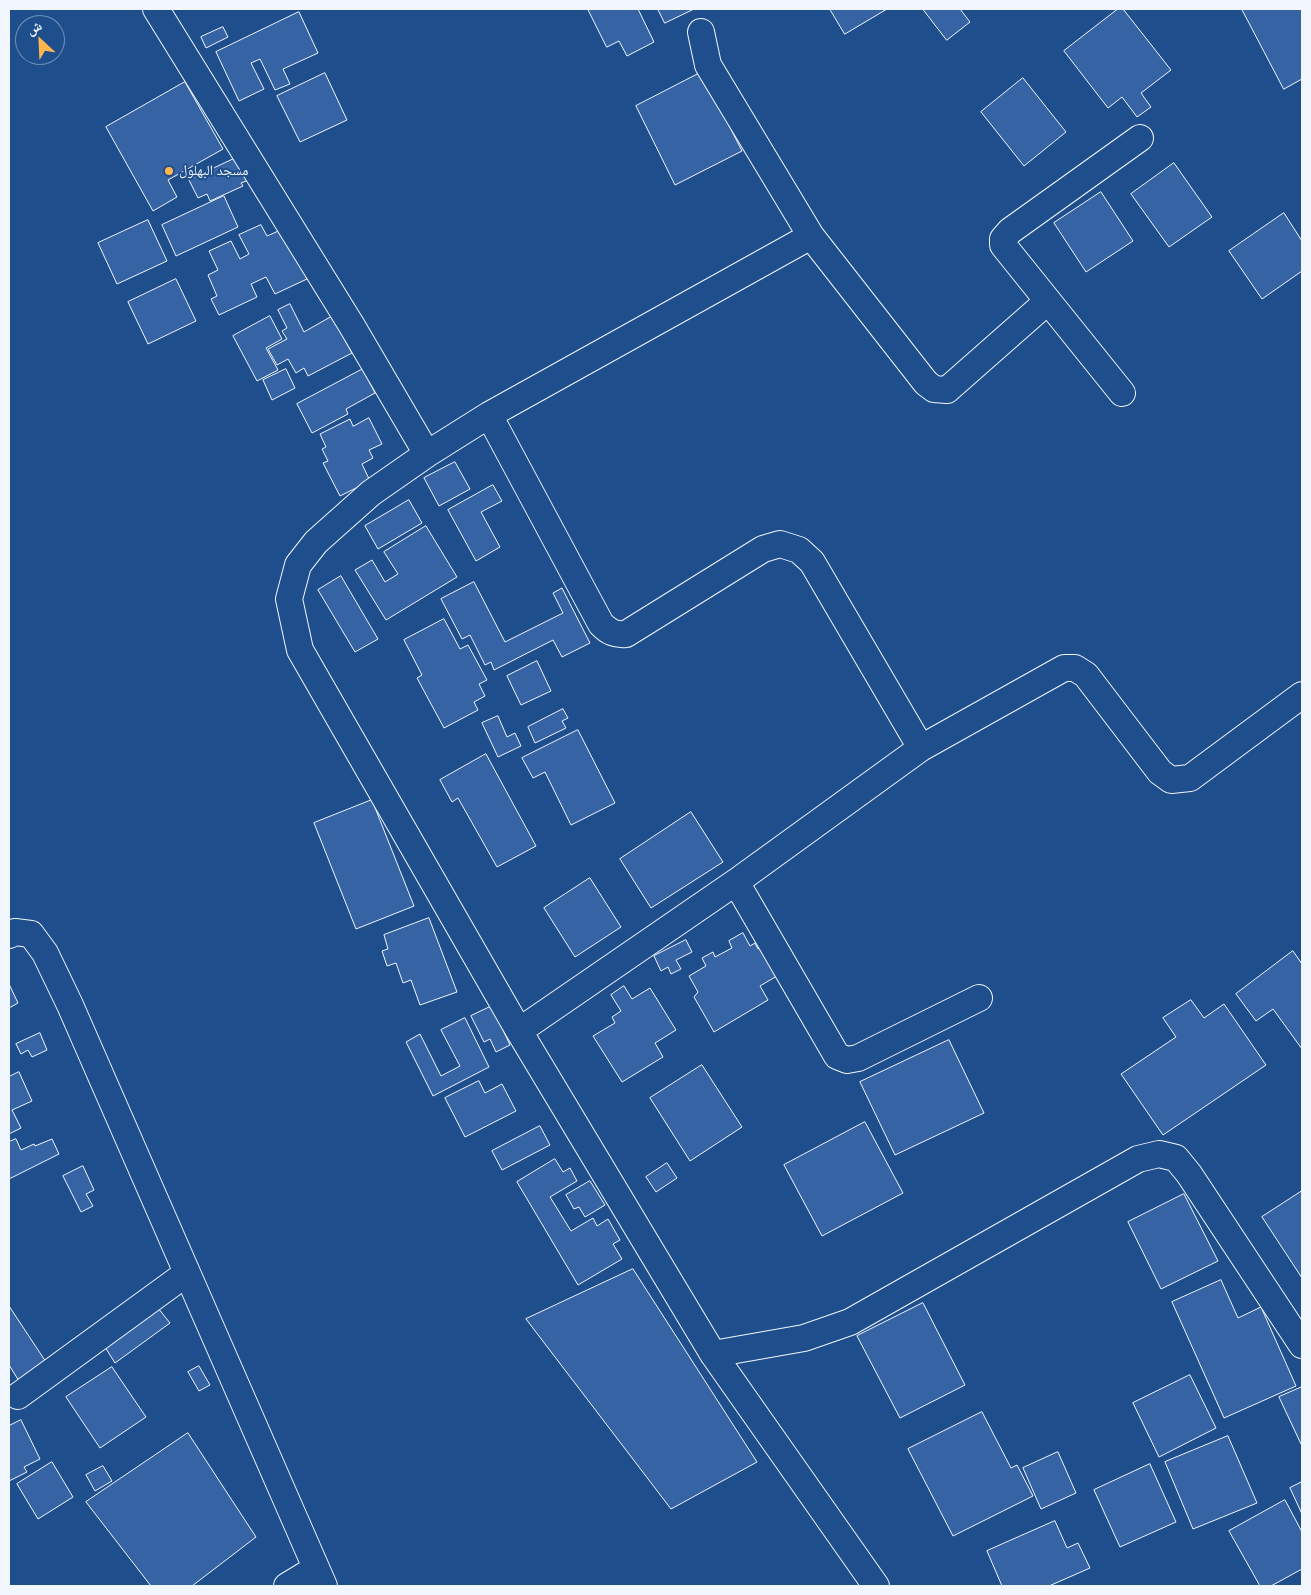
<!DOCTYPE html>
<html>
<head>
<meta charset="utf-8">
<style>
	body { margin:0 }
	#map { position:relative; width:1311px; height:1595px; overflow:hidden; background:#1f4e8c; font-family:Montserrat,"Noto Naskh Arabic",sans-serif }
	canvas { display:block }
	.frame { position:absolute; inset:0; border:10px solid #f2f6ff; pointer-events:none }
	.north { position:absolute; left:15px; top:15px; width:50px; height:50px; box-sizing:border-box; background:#1f4e8c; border:1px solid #7391ba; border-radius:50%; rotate:335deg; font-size:14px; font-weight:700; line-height:20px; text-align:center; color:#f2f6ff }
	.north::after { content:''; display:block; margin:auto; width:18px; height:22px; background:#ffb74d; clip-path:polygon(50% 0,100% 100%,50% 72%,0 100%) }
</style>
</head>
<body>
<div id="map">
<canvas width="1311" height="1595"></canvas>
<div class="frame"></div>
<div class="north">ش</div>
</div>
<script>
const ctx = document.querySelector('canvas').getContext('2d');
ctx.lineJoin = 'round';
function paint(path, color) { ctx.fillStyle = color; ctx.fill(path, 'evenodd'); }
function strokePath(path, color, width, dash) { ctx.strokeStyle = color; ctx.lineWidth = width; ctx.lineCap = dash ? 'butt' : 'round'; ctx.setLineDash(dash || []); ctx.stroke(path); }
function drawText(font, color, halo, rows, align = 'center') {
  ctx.font = font + ' Montserrat,"Noto Naskh Arabic",sans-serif'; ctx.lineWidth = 4; ctx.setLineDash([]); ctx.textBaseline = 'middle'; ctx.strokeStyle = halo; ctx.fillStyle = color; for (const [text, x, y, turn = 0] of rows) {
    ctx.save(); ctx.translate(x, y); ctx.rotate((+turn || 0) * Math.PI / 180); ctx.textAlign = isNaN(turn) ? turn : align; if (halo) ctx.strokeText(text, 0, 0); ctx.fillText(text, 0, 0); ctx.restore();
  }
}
const building = new Path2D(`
	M588,9H638L654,42L627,56L619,41L607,47Z
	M658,9H694L665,23Z
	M830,9H887L845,34Z
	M923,9H960L970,22L947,40Z
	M1118,9H1123L1171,70L1141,93L1151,107L1137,117L1122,97L1108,108L1064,51Z
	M1242,9H1302V79L1284,89Z
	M299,12L318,53L283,69L290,84L275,90L260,59L251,63L264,89L239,101L216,52Z
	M223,27L228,37L206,48L201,37Z
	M702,72L742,151L675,185L636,106Z
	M325,73L347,120L300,142L277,96Z
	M1023,78L1066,132L1024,166L981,112Z
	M185,82L223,149L168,180L177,197L153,211L106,127Z
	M240,156L251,179L241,183L243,186L210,201L207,194L198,198L189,180Z
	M1174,163L1212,217L1169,247L1131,194Z
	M1101,192L1133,241L1086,272L1054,223Z
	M224,196L238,227L176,256L162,225Z
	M1284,213L1302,241V271L1262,299L1229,251Z
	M148,220L167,261L117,284L98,243Z
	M261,225L267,236L283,229L307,279L275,294L266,277L251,284L257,297L219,315L211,299L217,296L208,275L218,270L209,251L231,241L240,259L249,254L239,235Z
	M176,279L196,321L148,344L128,302Z
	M290,304L304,332L332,316L352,353L308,376L304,368L296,373L288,359L277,365L268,349L287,339L282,331L287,328L278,310Z
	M270,316L282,339L266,348L278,370L257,381L233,336Z
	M286,369L295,388L272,400L263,380Z
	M363,369L375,393L346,409L348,414L312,433L297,404Z
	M369,418L382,444L369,450L373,458L362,464L370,481L340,496L323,463L328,461L322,449L326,447L320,434L350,419L353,426Z
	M455,462L470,489L439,506L424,478Z
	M493,485L502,501L481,512L500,547L476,561L448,510Z
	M409,500L422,523L378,549L365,526Z
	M426,526L457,577L386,620L355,570L372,560L385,582L398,574L384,552Z
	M341,576L378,639L355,652L318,590Z
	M474,582L505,642L563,613L553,593L562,588L590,643L562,657L553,640L494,670L491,662L485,665L470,635L462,639L441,599Z
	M444,619L460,649L468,645L487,680L479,684L485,696L474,702L478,710L444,728L417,678L422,675L404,640Z
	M537,661L551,691L521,705L507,676Z
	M563,709L568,718L562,721L566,728L535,743L528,727Z
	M498,716L507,737L515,733L521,746L498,757L482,723Z
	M578,730L615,803L571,825L545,772L533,778L522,758Z
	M486,754L536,846L497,867L458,798L452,802L440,780Z
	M372,800L414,906L356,929L314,823Z
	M691,812L723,862L651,908L620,859Z
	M590,878L621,927L575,957L544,908Z
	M429,918L457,992L420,1005L411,980L403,983L396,963L387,966L382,951L388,949L384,935Z
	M743,933L750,946L755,943L758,949L765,945L782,973L760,986L768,1000L714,1032L694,997L698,992L689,976L706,966L702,958L713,952L715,957L732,948L729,941Z
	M686,940L692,952L676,960L681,969L671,974L668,967L661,971L654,956Z
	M1293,951L1302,964V1049L1273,1009L1256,1021L1236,994Z
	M9,984L18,1003L9,1008Z
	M624,986L632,999L650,988L676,1030L655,1043L663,1057L622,1082L593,1036L615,1023L612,1017L621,1011L611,995Z
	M1191,1000L1204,1018L1224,1004L1266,1065L1163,1135L1121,1074L1176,1037L1163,1018Z
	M492,1006L510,1045L496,1052L490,1039L484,1042L471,1016Z
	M465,1018L489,1067L433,1096L406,1042L420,1034L441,1076L460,1066L441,1030Z
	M40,1033L47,1050L32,1057L28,1050L21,1054L16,1044Z
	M949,1040L984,1113L895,1155L860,1082Z
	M702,1065L742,1127L690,1161L650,1098Z
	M19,1072L32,1101L12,1110L21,1128L9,1134V1077Z
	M479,1081L485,1093L502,1084L516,1111L465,1137L445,1098Z
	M865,1122L903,1193L822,1236L784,1165Z
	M540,1126L550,1145L502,1170L492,1151Z
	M16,1139L21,1150L34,1144L35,1146L52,1139L59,1154L9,1179V1142Z
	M555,1159L563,1172L570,1168L577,1181L550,1197L571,1231L593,1218L597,1226L608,1219L620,1240L613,1244L622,1259L578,1285L517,1182Z
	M667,1163L677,1178L656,1192L646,1177Z
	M83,1166L94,1190L86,1194L93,1206L81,1212L63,1176Z
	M590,1181L605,1205L585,1217L579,1207L574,1209L566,1195Z
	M1302,1191V1278L1262,1217Z
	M1184,1194L1218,1261L1161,1289L1128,1222Z
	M633,1269L757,1462L671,1509L526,1319Z
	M1221,1280L1238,1318L1261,1307L1296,1386L1224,1418L1172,1302Z
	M923,1303L965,1385L900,1418L857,1336Z
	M9,1306L46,1362L19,1381L9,1365Z
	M158,1308L170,1323L115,1363L105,1347Z
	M199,1366L210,1385L199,1391L188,1372Z
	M112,1367L146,1417L100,1448L66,1397Z
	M1190,1375L1216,1428L1159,1457L1133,1403Z
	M1302,1387V1443L1301,1444L1279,1397Z
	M982,1412L1011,1468L1017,1465L1033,1496L953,1536L908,1449Z
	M21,1420L40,1459L24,1467L27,1472L9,1481V1426Z
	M188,1433L256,1537L192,1586H151L86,1502Z
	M1228,1436L1257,1503L1193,1529L1165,1462Z
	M1058,1452L1076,1493L1041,1509L1023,1468Z
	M52,1462L73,1497L38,1519L17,1484Z
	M1150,1464L1176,1522L1120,1547L1094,1490Z
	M103,1466L112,1481L95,1491L86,1475Z
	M1302,1482V1514L1290,1488Z
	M1285,1500L1302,1532V1569L1271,1586H1260L1229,1531Z
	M1055,1521L1067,1548L1078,1543L1090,1568L1049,1586H1002L987,1551Z`);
const minor = new Path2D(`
	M156,9L352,326L427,454L371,493L316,542L298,565L289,599L300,650L519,1031L713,1354L876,1586
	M811,236L926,383L934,389L947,390L1048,301
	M1122,393L1003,245V239L1010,231L1140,138
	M489,415L601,624C609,632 615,635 626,634L763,549L780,544L799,550L812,562L921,748
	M427,454L489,415L811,236L708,65L701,32
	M736,882L837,1056L847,1060L858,1058L979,998
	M9,935L15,932L31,934L45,953L70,1005L324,1586
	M519,1031L736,882L921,748L1064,668H1075L1086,675L1160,772L1171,780L1190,778L1302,695
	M713,1354L804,1338L850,1322L1138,1159L1159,1154L1176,1158L1189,1174L1302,1345
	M18,1396L187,1273
	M287,1586L315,1569`);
const markers = [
	[169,171,5,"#ffb74d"]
];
const poiNames = [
	["مسجد البهلول",179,171]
];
paint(building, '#3563a3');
strokePath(building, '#f2f6ff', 1);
strokePath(minor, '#f2f6ff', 28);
strokePath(minor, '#1f4e8c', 26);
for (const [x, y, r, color] of markers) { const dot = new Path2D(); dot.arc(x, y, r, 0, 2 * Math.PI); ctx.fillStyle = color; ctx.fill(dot); strokePath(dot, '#1f4e8c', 2); }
drawText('14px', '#f2f6ff', '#1f4e8c', poiNames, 'left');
</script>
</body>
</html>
